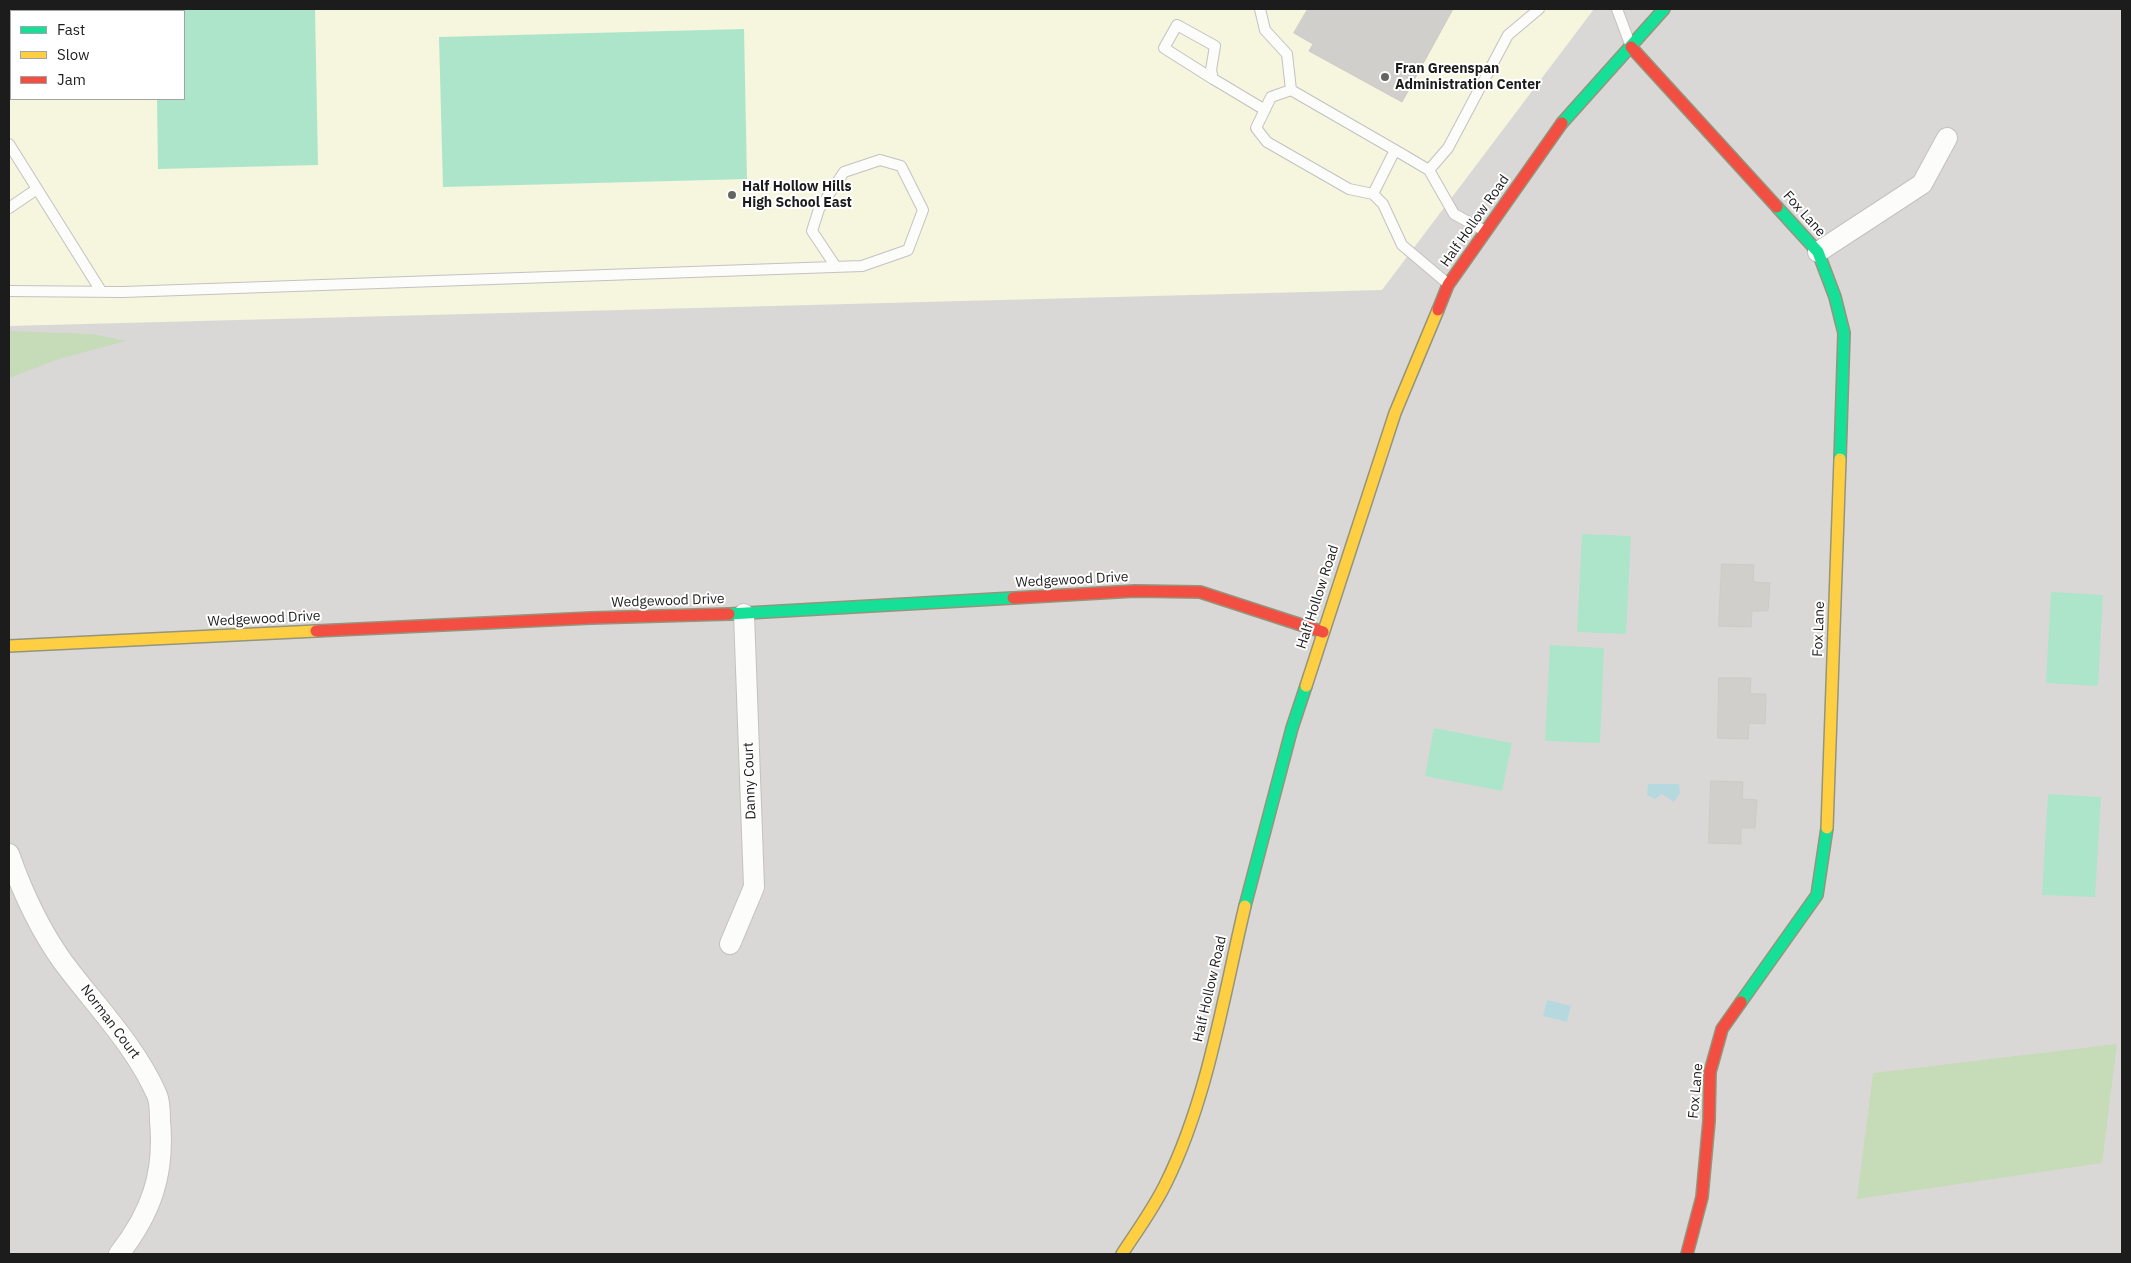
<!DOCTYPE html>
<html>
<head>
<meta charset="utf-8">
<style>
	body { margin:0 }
	#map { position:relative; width:2131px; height:1263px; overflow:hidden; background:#ebe9e4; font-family:"IBM Plex Sans",sans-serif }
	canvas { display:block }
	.frame { position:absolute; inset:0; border:10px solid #1c1c1c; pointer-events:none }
	.legend { position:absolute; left:10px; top:10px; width:175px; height:90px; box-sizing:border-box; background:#fff; border:1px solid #a4a4a4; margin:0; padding:6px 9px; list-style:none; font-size:15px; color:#1c1c1c }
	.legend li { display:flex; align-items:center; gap:10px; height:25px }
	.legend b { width:25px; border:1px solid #a4a4a4 }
</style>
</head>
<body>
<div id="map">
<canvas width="2131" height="1263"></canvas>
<div class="frame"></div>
<ul class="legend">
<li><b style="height:6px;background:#16e098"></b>Fast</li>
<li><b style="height:6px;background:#ffcf43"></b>Slow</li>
<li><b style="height:6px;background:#f24e42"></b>Jam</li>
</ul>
</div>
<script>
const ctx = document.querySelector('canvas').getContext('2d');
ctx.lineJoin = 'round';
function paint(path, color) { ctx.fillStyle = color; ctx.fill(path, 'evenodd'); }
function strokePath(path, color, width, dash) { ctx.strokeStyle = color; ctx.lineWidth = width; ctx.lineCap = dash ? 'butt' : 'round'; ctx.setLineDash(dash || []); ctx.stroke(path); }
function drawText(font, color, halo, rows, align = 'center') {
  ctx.font = font + ' "IBM Plex Sans",sans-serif'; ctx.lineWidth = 4; ctx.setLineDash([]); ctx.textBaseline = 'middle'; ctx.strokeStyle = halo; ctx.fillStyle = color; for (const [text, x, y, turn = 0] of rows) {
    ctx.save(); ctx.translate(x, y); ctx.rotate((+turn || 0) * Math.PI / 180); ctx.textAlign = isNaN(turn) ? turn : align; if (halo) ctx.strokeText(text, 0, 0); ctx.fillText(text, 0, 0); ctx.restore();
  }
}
const residential = new Path2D(`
	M9,9H2122V1254H9ZM11,11H184V99H11Z`);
const education = new Path2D(`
	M9,9H1594L1382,290L9,326ZM11,11H184V99H11Z`);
const forest = new Path2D(`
	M9,331L93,334L126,341L59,359L9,378Z
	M2117,1044L2102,1163L1857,1199L1873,1073Z`);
const pitch = new Path2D(`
	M155,9H315L318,165L158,169L157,99H184V11H155Z
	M744,29L747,179L443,187L439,37Z
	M1582,534L1631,536L1626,634L1577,632Z
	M2051,592L2103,595L2098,686L2046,683Z
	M1550,645L1604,648L1600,743L1545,741Z
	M1434,728L1512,743L1502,791L1425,776Z
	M2048,794L2101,797L2095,897L2042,895Z`);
const water = new Path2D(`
	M1648,784H1679L1680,793L1674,802L1662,794L1655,799L1647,795Z
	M1547,1000L1571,1006L1567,1022L1543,1016Z`);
const building = new Path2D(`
	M1308,9H1453L1402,102L1309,51L1313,44L1294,33Z
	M1722,564L1754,565L1753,582L1770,583L1768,611H1752L1751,627L1719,626Z
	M1719,678H1751L1750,694H1766L1765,724L1749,723L1748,739L1718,738Z
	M1711,781L1743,782L1742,799L1757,800L1755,828H1741V844L1709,843Z`);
const lane = new Path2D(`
	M1260,9L1265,30L1287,54L1291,90
	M1617,9L1630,44
	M1213,79L1211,70L1215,46L1177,25L1164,48L1213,79L1220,83L1265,110
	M9,144L101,291
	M1429,170L1448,148L1508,35L1539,9
	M1373,194L1349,189L1267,142L1256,128L1271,97L1291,90L1395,150
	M9,208L37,189
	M1447,283L1402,245L1383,204L1373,194L1395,150L1429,170L1454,214L1485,231
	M9,291L123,292L862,266L908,250L923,210L901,166L880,160L844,172L819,209L812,231L836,267`);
const street = new Path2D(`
	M1818,252L1922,184L1947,138
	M9,854C22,891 40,930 63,962C95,1005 135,1045 157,1095C160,1102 160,1113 160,1121C165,1174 151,1213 119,1254
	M730,944L754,887L744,614`);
const fast = new Path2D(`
	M1562,123L1664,9
	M1777,207L1818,252L1835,297L1844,333L1840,459
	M729,614L1013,598
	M1245,906L1292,728L1306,686
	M1741,1002L1817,895L1827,828`);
const slow = new Path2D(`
	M9,646L316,631
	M1306,686L1395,413L1438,310
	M1827,828L1840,459
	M1122,1254C1137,1231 1154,1208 1166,1183C1208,1098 1223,998 1245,906`);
const jam = new Path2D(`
	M1631,47L1777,207
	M1438,310L1448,285L1562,123
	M1013,598L1135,591L1200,592L1323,632
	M316,631L591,618L729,614
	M1687,1254L1702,1197L1709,1121L1710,1072L1722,1029L1741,1002`);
const markers = [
	[1385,77,5,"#646462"],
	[732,195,5,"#646462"]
];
const poiNames = [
	["Fran Greenspan",1395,69],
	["Administration Center",1395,85],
	["Half Hollow Hills",742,187],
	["High School East",742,203]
];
const streetNames = [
	["Fox Lane",1804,214,48],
	["Half Hollow Road",1475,221,-55],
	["Wedgewood Drive",1072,580,-3],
	["Half Hollow Road",1318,597,-72],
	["Wedgewood Drive",668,601,-2],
	["Wedgewood Drive",264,619,-3],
	["Fox Lane",1819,629,-88],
	["Danny Court",750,781,-92],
	["Half Hollow Road",1210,989,-77],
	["Norman Court",110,1022,53],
	["Fox Lane",1696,1091,-85]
];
paint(residential, '#dad8d6');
paint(education, '#f6f5de');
paint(forest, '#c6dbb8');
paint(pitch, '#ade5cb');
paint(water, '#b6d9e0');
paint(building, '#d1cfcb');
strokePath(building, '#cecac5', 1);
strokePath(lane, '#c3c2c0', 12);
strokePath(street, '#c3c2c0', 22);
strokePath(fast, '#94957c', 14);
strokePath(slow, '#94957c', 14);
strokePath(jam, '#94957c', 14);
strokePath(lane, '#fcfcfb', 10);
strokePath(street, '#fcfcfb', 20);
strokePath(fast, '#16e098', 11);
strokePath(slow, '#ffcf43', 11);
strokePath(jam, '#f24e42', 11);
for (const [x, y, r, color] of markers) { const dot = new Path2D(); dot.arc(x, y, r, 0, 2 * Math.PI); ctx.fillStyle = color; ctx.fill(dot); strokePath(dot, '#fff', 2); }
drawText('bold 14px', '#1c1c1c', '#fff', poiNames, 'left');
drawText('14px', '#1c1c1c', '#fff', streetNames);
</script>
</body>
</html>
